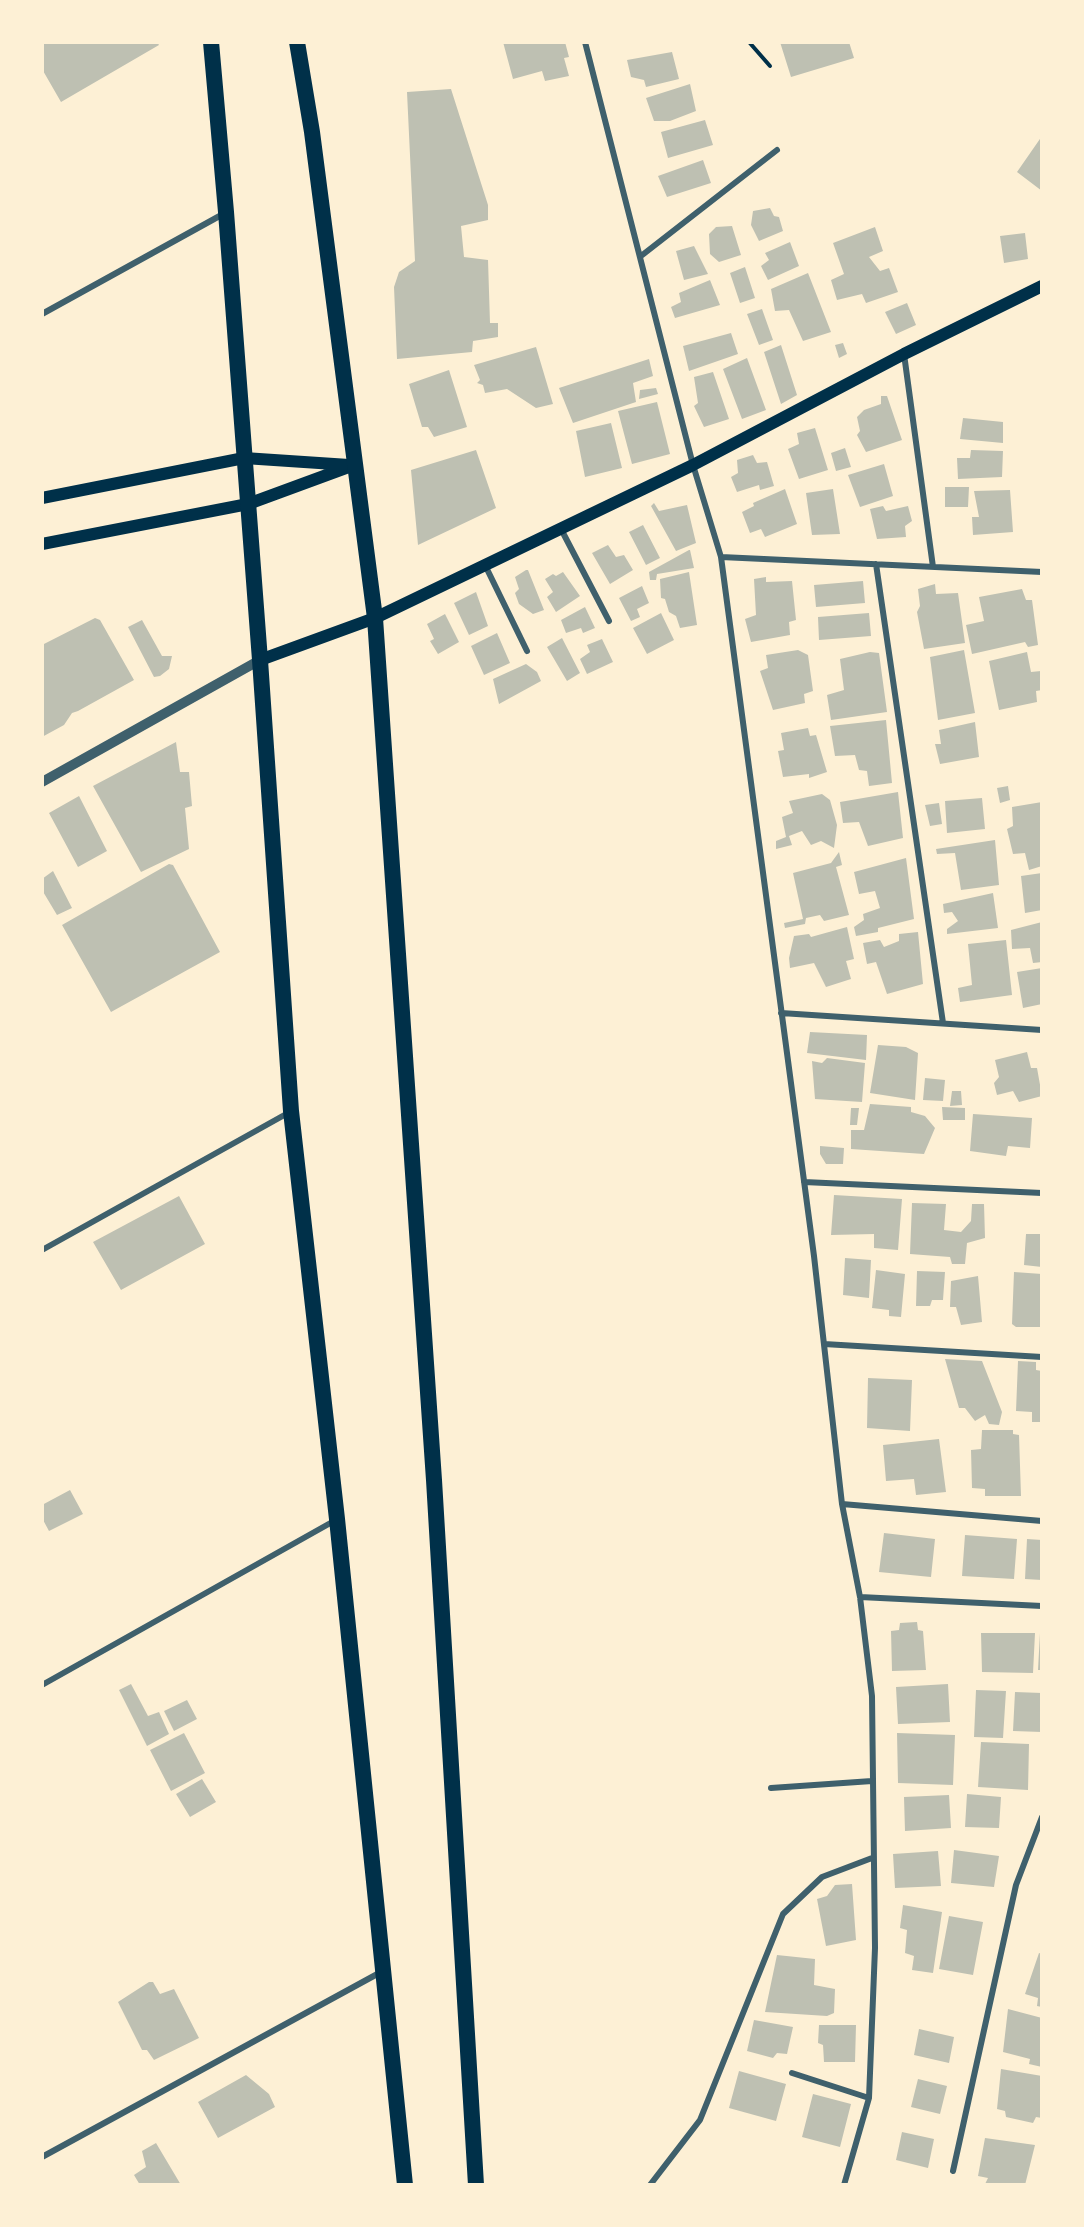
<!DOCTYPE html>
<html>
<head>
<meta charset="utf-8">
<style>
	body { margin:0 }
	#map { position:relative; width:1084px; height:2227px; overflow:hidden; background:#fdf0d5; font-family:Arial,sans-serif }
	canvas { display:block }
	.frame { position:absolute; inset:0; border:44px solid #fdf0d5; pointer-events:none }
</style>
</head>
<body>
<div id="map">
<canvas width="1084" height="2227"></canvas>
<div class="frame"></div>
</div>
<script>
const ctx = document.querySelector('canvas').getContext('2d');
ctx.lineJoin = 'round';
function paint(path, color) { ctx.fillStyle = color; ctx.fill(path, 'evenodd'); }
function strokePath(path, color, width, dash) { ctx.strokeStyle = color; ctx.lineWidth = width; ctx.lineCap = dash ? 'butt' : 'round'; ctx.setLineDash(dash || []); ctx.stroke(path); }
const building = new Path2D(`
	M42,42H157L159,45L61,102L42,69Z
	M503,42H565L569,57L564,58L569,76L545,81L542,71L513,79Z
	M780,42H849L854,58L791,77Z
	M672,52L679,79L646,87L644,80L631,77L627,60Z
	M690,84L696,111L670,121H654L646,98Z
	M451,89L488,205V220L461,226L464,257L488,260L490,323H498V337L473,341L472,352L397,359L394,287L399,272L415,261L407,92Z
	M705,120L713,145L668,158L661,132Z
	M1042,136V191L1017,172Z
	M703,160L711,183L667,197L658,176Z
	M770,208L774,216L779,217L783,231L759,241L751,225L753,211Z
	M732,226L741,255L719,262L710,254L709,234L716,227Z
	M875,227L883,251L869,257L880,271L889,268L898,292L866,303L862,294L837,300L831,280L844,274L833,243Z
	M1025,233L1028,259L1004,263L1000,236Z
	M790,242L799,266L768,280L761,266L769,260L765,253Z
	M694,246L708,274L684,280L676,251Z
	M745,267L755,298L740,303L730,273Z
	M808,273L831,332L803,341L789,310L775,311L771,289Z
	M710,280L720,305L675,318L671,307L681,302L679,293Z
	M907,303L916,325L896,334L885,312Z
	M762,309L773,340L759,345L747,314Z
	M731,333L738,354L689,371L683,346Z
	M843,343L847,354L839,358L835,345Z
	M781,345L797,395L781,404L764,352Z
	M536,347L553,404L536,408L507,389L485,393L483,385L477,383L480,380L474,365Z
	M747,358L766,410L742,419L723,369Z
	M649,359L653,376L633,383L636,402L573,423L559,388Z
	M449,370L467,427L434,437L428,427H422L409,384Z
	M713,372L729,419L704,427L694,406L698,403L694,377Z
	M656,388L658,394L639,399L640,390Z
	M881,396H887L902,440L866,452L857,435L860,431L857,417L864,410L881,404Z
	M657,402L670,454L632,464L618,411Z
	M963,418L1003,422V443L960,439Z
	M611,423L622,468L585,477L576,431Z
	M815,428L828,470L799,479L788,449L799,444L797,433Z
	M845,448L851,467L836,471L831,453Z
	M476,450L496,508L418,545L411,470Z
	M971,450L1003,451L1002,477L958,479L957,458H970Z
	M753,455L757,463L767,462L774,486L760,490L759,485L737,492L731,477L738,473L737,460Z
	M884,464L893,496L860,507L848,475Z
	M945,487H969L968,507H945Z
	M785,489L797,524L765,537L761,529L750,533L742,512L754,506L753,503Z
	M833,489L840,534L812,535L806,493Z
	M1010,490L1013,532L973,535L972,517H979L974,491Z
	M654,503L659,511L687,505L696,543L676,551L651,506Z
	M883,506L886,511L908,506L912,521L905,526L906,537L877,539L870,509Z
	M643,525L660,558L646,565L629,532Z
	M608,545L616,557L624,555L633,570L610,584L592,553Z
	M689,550H690L694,568L657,574L656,580H650L649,572Z
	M526,570H528L544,610L533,614L519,604L515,593L519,589L515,577Z
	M563,572L580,596L556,612L547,597L553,592L545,579L553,574L556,576Z
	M689,572L697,625L680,628L676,616L669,612L665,599L661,598L660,579Z
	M766,577V582L792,581L796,620L789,622L790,635L751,642L745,619L756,615L754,579Z
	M863,581L865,603L816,607L814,585Z
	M935,584L936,594L958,593L965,643L924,649L917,612L920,606L918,589Z
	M642,586L649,603L637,609L640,617L631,621L619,598Z
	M1022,589L1026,600H1032L1038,645L1028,647L1025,642L972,654L966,625L984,621L979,597Z
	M476,592L488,626L469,635L454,603Z
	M585,607L595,628L583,633L581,628L566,633L561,620Z
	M661,613L674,640L647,654L633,628Z
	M869,613L871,636L819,640L818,617Z
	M445,614L459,642L438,654L430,641L434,639L427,624Z
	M95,618L100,620L134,680L78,711L72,713L64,725L42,737V645Z
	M142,620L162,656H172L169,669L160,676L154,677L128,627Z
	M497,633L510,663L484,675L471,646Z
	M562,638L580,673L567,681L547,647Z
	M602,639L613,662L587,674L580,659L590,652L587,645Z
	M798,650L808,655L813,691L804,694L805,703L773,710L760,671L768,668L766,655Z
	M964,650L975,713L938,720L930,657Z
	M870,652L879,653L887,712L831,720L827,695L844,690L840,659Z
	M1027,652L1031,672L1041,671L1042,690L1036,691L1037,702L999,710L989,661Z
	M526,664L537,672L541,681L499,704L493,679Z
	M886,720L892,783L869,786L867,771L859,770L855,755L835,756L830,726Z
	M975,722L979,757L940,764L935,744H941L939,730Z
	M808,728L810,736L816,735L827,772L809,778V774L783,777L778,751L784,750L781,733Z
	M176,742L180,772H189L192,806L185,808L189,849L141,872L93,786Z
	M1008,786L1010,800L1000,803L997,788Z
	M898,792L903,838L868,846L859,822L843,823L840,802Z
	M822,794L830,800L837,825L834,848L821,841L811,845L802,831L789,836L792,845L776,849V841L786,837L782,817L793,813L789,801Z
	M79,796L107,851L78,867L49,813Z
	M982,798L985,829L947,833L945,801Z
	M1042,802V866L1029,870L1025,853L1013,854L1007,829L1013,826L1012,807Z
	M939,803L942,824L930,826L925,805Z
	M995,840L999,885L961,890L955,853L937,854L936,849Z
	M839,852L842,865L836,867L849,915L824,921L820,915L806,918L805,924L785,928L784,923L803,919L793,873L831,863Z
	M906,858L914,919L878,928V932L856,936L854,927L864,920L863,914L880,908L875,891L859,894L854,872Z
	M169,864L173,865L220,952L111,1012L62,925Z
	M53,871L72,908L57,915L42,890V879Z
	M1042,873V910L1025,913L1021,876Z
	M993,893L998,928L947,934V929L958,921L952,912L944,913L943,904Z
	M1042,922V962L1033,963L1030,948L1012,949L1011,930Z
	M847,927L854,959L846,961L851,979L826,987L814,963L790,968L789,958L794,936L809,934L811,937Z
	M918,932L923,984L887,994L876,962L867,964L863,943L880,940L884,947L899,941V934Z
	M1006,940L1012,995L960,1002L958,988L972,985L968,944Z
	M1042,968V1004L1023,1008L1017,972Z
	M810,1032L867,1035L866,1060L807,1053Z
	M878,1045L906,1047L918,1053L915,1100L870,1093Z
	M1027,1052L1031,1068H1037L1042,1096L1019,1102L1013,1091L997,1095L994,1083L999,1077L995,1060Z
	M827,1058L865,1063L862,1102L815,1099L812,1061L822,1063Z
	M925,1078L945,1080L943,1101L923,1100Z
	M952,1091H961L962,1105L950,1106Z
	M870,1104L911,1107V1112L925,1116L935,1128L924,1154L851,1149V1130H864Z
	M942,1107L965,1108V1120H943Z
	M851,1108H859L857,1125H850Z
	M973,1114L1032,1118L1030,1148L1008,1146L1006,1156L970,1151Z
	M820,1146L844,1148L843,1164H826L820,1154Z
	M834,1195L902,1199L898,1250L874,1248V1234L831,1235Z
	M179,1196L205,1244L121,1290L93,1242Z
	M912,1203L946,1204L944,1230L961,1232L971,1221L972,1204H984L985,1238L967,1243L965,1264H952L950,1257L910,1254Z
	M1026,1234H1042V1267L1024,1265Z
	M845,1258L871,1260L869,1298L843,1295Z
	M876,1270L905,1274L901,1317L889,1316V1310L872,1308Z
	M917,1271L945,1272L943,1300H932L930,1306H916Z
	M1014,1272L1042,1274V1327H1016L1012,1324Z
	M978,1276L982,1322L961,1325L956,1307H950L951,1281Z
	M945,1359L982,1361L1002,1412L999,1425L989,1424L985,1415L975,1421L965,1408H959Z
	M1018,1361L1036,1362V1370L1042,1371V1422H1032V1412L1016,1411Z
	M868,1378L912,1380L910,1431L867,1428Z
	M982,1430H1013V1434L1019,1435L1021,1496H985V1489L972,1488L971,1450L981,1449Z
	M939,1439L946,1492L916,1495L914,1479L886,1481L883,1445Z
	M70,1490L83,1514L49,1531L42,1518V1505Z
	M884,1533L935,1539L931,1577L879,1572Z
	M965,1535L1017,1539L1014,1579L962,1576Z
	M1027,1539L1042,1540V1580L1025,1579Z
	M917,1622L918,1630L923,1631L926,1670L892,1671L891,1631L899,1630L900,1623Z
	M981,1633H1035L1033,1673L982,1672Z
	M1040,1633H1042V1670H1038Z
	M131,1684L148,1716L159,1712L169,1734L147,1746L119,1690Z
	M948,1684L950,1722L898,1724L896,1687Z
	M976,1690L1006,1691L1003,1738L974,1737Z
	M1015,1692L1042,1693V1732L1013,1731Z
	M187,1700L197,1719L174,1731L164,1711Z
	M184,1733L205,1773L171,1791L150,1750Z
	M897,1733L955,1735L953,1785L898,1783Z
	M981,1742L1029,1744L1028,1790L978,1787Z
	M202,1779L216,1802L190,1817L176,1794Z
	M967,1794L1001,1797L999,1828L965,1827Z
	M949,1795L951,1828L905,1831L904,1797Z
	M954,1850L999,1856L994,1887L951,1883Z
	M938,1851L941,1886L895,1888L893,1854Z
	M852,1884L856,1940L826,1946L817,1899L827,1896L835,1885Z
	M903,1905L942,1912L933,1973L912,1970L914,1956L905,1953L907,1930L900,1928Z
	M949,1916L983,1922L973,1975L939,1969Z
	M1039,1953L1042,1954V2007L1037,2006L1038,1998L1025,1994Z
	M777,1955L815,1959L814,1985L835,1989L834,2013L827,2016L765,2012Z
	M149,1982H153L160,1994L174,1989L199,2038L154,2060L147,2050H142L118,2002Z
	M1008,2009L1042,2018V2067L1029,2064L1030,2059L1003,2052Z
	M754,2020L793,2027L787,2054L777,2053L773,2058L747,2051Z
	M819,2025H856L855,2062H824L823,2045L818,2043Z
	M919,2029L954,2037L949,2063L914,2055Z
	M1001,2069L1042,2076V2118L1036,2117L1033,2123L1006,2117L1005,2111L997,2109Z
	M739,2071L786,2084L776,2121L729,2108Z
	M246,2075L269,2094L275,2107L218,2138L198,2102Z
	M918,2079L947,2086L940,2114L911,2107Z
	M813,2094L851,2104L840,2147L802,2137Z
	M902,2132L934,2139L928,2168L896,2160Z
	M985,2138L1035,2145L1025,2185L985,2184L988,2178L978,2176Z
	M156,2143L181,2185H140L134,2175L146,2167L142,2151Z`);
const path = new Path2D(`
	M749,42L770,66`);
const minor = new Path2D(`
	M585,42L693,465L721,557L814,1256L842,1504L860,1597L872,1696L875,1948L869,2098L844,2185
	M641,256L777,150
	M42,314L225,213
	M904,354L933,567
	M561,529L609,621
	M721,557L1042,572
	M876,564L943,1023
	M485,565L527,651
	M781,1013L1042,1030
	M804,1182L1042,1193
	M42,1250L288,1113
	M824,1344L1042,1357
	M842,1504L1042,1521
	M860,1597L1042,1606
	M42,1685L334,1521
	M771,1788L872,1781
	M792,2073L869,2098
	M42,2157L381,1972
	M953,2171L1016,1885L1042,1817
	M650,2185L700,2120L783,1914L822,1877L872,1858`);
const tertiary = new Path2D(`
	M42,782L260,660`);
const secondary = new Path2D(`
	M42,498L244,458L349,465
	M42,544L248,504L354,465
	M260,660L375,618L693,465L904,354L1042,286`);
const trunk = new Path2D(`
	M211,42L226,212L260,660L291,1111L337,1519L405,2185
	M297,42L312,132L375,618L434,1480L476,2185`);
paint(building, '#bec0b2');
strokePath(path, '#003049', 4);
strokePath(minor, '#3f606c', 6);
strokePath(tertiary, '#3f606c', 10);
strokePath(secondary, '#003049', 12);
strokePath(trunk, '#003049', 16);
</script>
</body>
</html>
